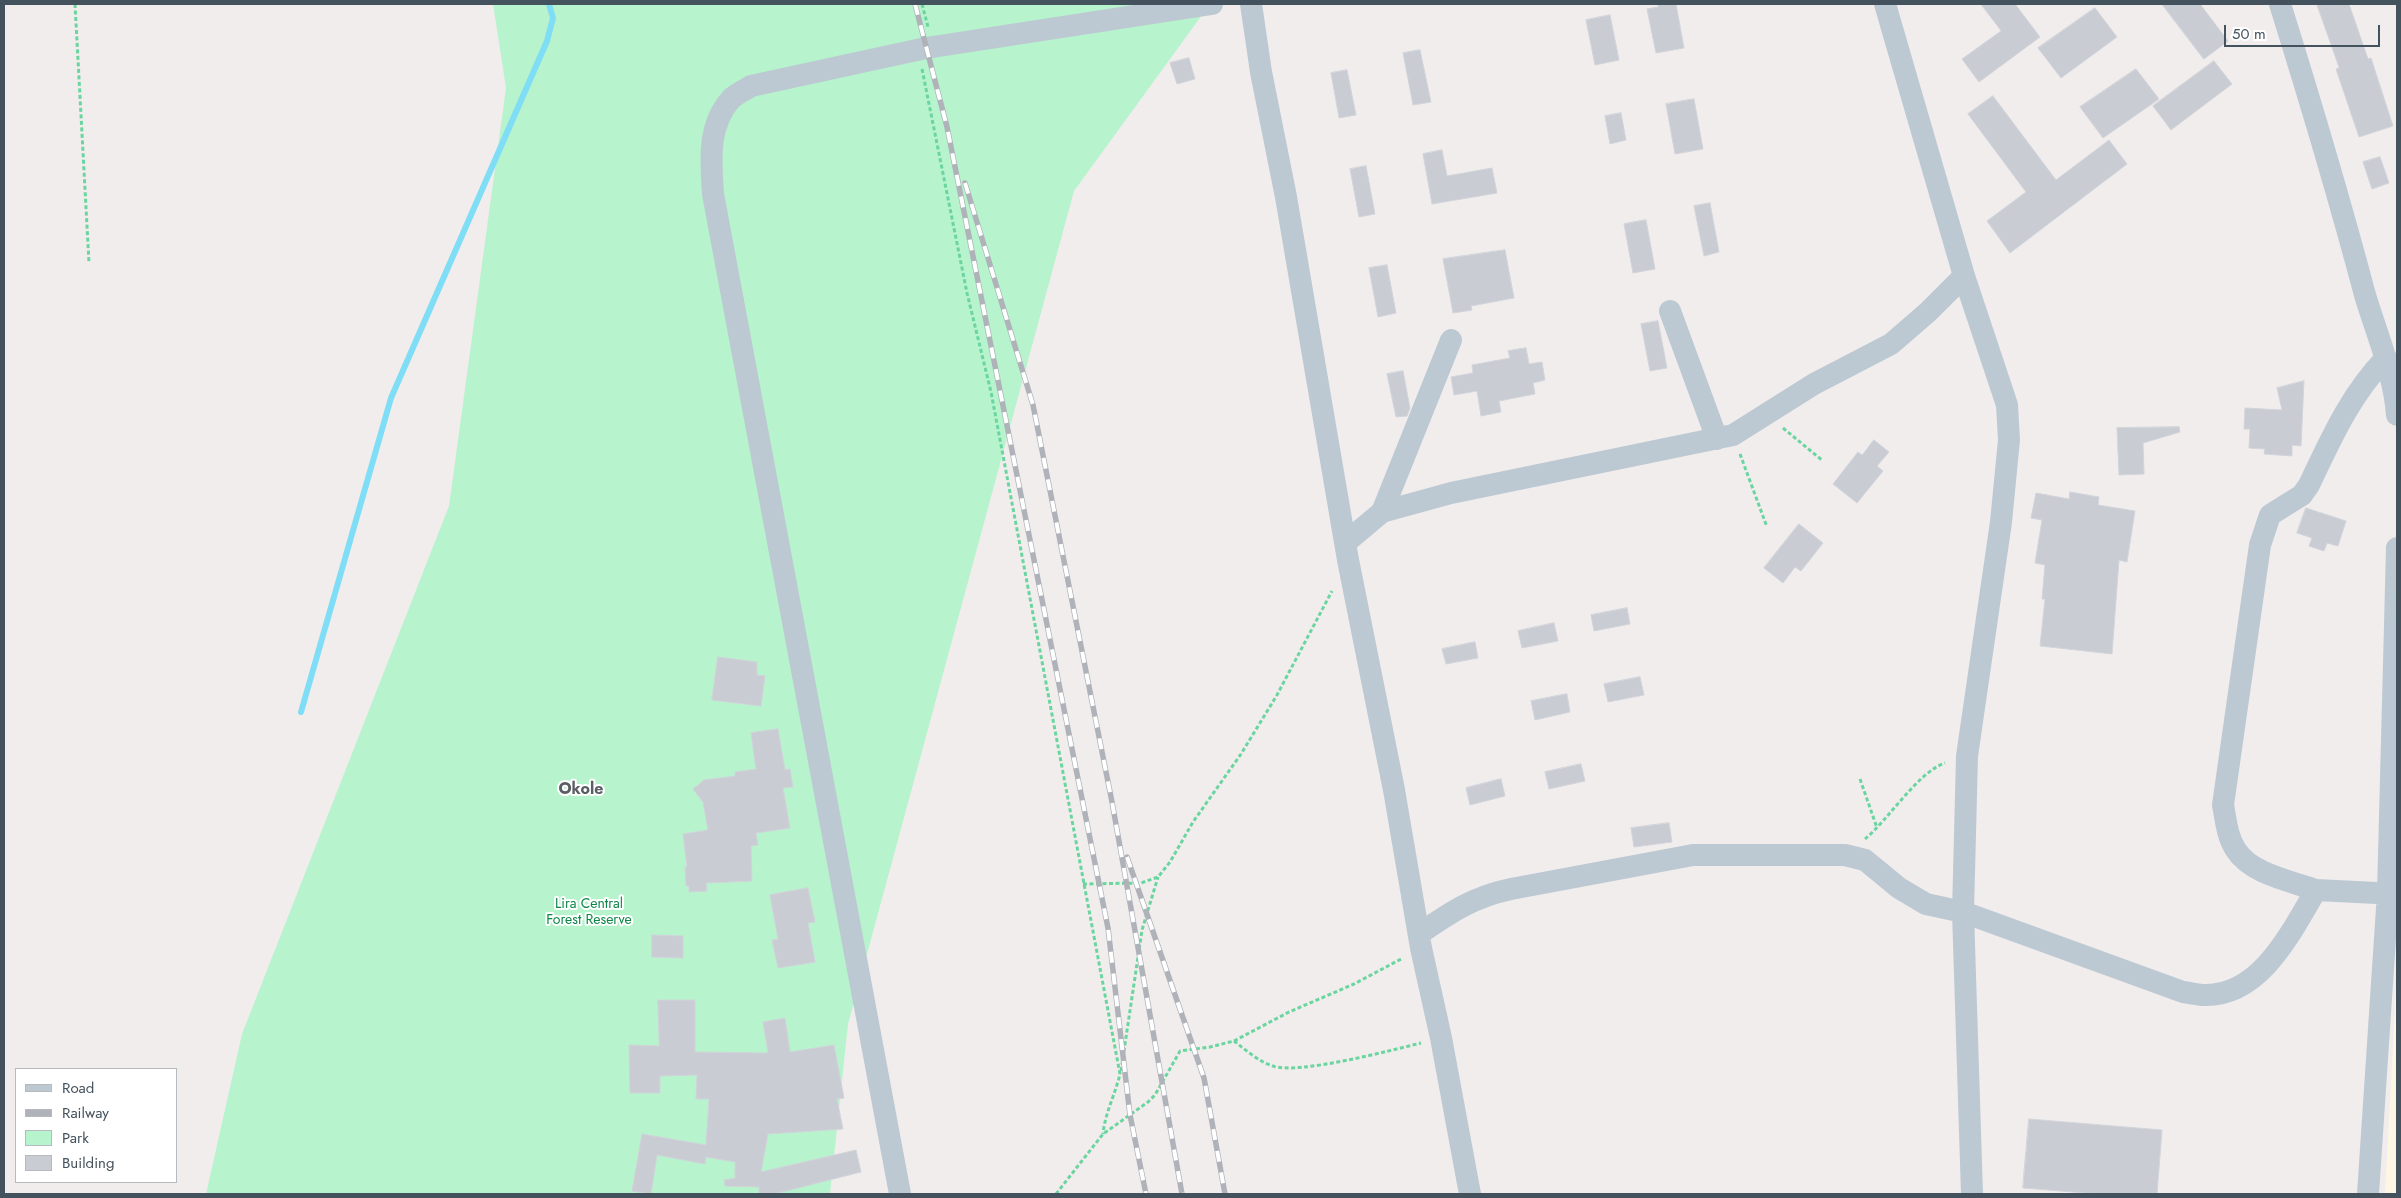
<!DOCTYPE html>
<html>
<head>
<meta charset="utf-8">
<style>
	body { margin:0 }
	#map { position:relative; width:2401px; height:1198px; overflow:hidden; background:#f1eded; font-family:Jost,sans-serif }
	canvas { display:block }
	.frame { position:absolute; inset:0; border:5px solid #44525d; pointer-events:none }
	.legend { position:absolute; left:15px; top:1068px; width:162px; height:115px; box-sizing:border-box; background:#fff; border:1px solid #b4babe; margin:0; padding:6px 9px; list-style:none; font-size:15px; color:#44525d }
	.legend li { display:flex; align-items:center; gap:10px; height:25px }
	.legend b { width:25px; border:1px solid #b4babe }
	.scale { position:absolute; left:2224px; top:25px; width:156px; height:22px; box-sizing:border-box; border:2px solid #44525d; border-top:0; padding-left:6px; font-size:15px; line-height:18px; white-space:nowrap; color:#44525d; -webkit-text-stroke:4px #fff; paint-order:stroke }
</style>
</head>
<body>
<div id="map">
<canvas width="2401" height="1198"></canvas>
<div class="frame"></div>
<ul class="legend">
<li><b style="height:6px;background:#bdc9d2"></b>Road</li>
<li><b style="height:6px;background:#afb3b9"></b>Railway</li>
<li><b style="height:14px;background:#b7f3cd"></b>Park</li>
<li><b style="height:14px;background:#c9cdd3"></b>Building</li>
</ul>
<div class="scale">50 m</div>
</div>
<script>
const ctx = document.querySelector('canvas').getContext('2d');
ctx.lineJoin = 'round';
function paint(path, color) { ctx.fillStyle = color; ctx.fill(path, 'evenodd'); }
function strokePath(path, color, width, dash) { ctx.strokeStyle = color; ctx.lineWidth = width; ctx.lineCap = dash ? 'butt' : 'round'; ctx.setLineDash(dash || []); ctx.stroke(path); }
function drawText(font, color, halo, rows, align = 'center') {
  ctx.font = font + ' Jost,sans-serif'; ctx.lineWidth = 4; ctx.setLineDash([]); ctx.textBaseline = 'middle'; ctx.strokeStyle = halo; ctx.fillStyle = color; for (const [text, x, y, turn = 0] of rows) {
    ctx.save(); ctx.translate(x, y); ctx.rotate((+turn || 0) * Math.PI / 180); ctx.textAlign = isNaN(turn) ? turn : align; if (halo) ctx.strokeText(text, 0, 0); ctx.fillText(text, 0, 0); ctx.restore();
  }
}
const commercial = new Path2D(`
	M2397,970V1194H2385Z`);
const green = new Path2D(`
	M493,4H1210L1074,191L848,1024L830,1194H206L242,1034L449,506L506,88Z`);
const stream = new Path2D(`
	M301,712L391,398L547,41L553,18L549,4`);
const building = new Path2D(`
	M1658,4H1676L1684,48L1656,53L1647,9L1658,7Z
	M1981,4H2015L2040,37L1979,82L1962,59L2001,31Z
	M2162,4H2200L2228,41L2204,59Z
	M2317,4H2349L2368,59L2371,58L2393,126L2359,137L2336,69L2339,68Z
	M2095,8L2117,37L2061,78L2038,48Z
	M1610,15L1619,60L1595,65L1586,20Z
	M1420,50L1431,102L1413,105L1403,53Z
	M1189,58L1195,79L1177,84L1170,63Z
	M2214,61L2232,84L2171,130L2153,106Z
	M2136,69L2159,99L2103,138L2080,107Z
	M1347,70L1356,115L1339,118L1331,73Z
	M1993,96L2056,180L2109,140L2127,164L2010,253L1987,221L2026,192L1968,114Z
	M1694,99L1703,149L1675,154L1666,104Z
	M1621,113L1626,140L1610,144L1605,116Z
	M1442,150L1447,176L1492,168L1497,193L1432,204L1423,154Z
	M2380,157L2389,183L2372,189L2363,162Z
	M1366,166L1375,214L1359,217L1350,169Z
	M1710,203L1719,252L1704,256L1694,206Z
	M1646,220L1655,269L1633,273L1624,224Z
	M1505,250L1514,298L1471,306L1472,310L1453,313L1443,259Z
	M1387,265L1396,313L1378,317L1369,268Z
	M1658,321L1667,368L1650,371L1641,324Z
	M1526,348L1529,364L1542,362L1545,380L1533,383L1535,394L1499,401L1501,412L1481,416L1477,391L1454,395L1451,377L1473,373L1472,365L1510,358L1508,351Z
	M1403,371L1410,408L1407,416L1396,417L1387,374Z
	M2304,381L2301,446L2292,445V456L2264,454L2265,449L2249,448L2250,429H2244L2245,408L2282,410L2277,388Z
	M2179,427L2180,432L2143,443L2144,474L2119,475L2117,428Z
	M1874,440L1889,452L1877,466L1883,471L1857,503L1833,484L1858,452L1862,455Z
	M2070,492L2099,497L2098,505L2135,511L2127,562L2119,560L2112,654L2040,646L2045,599H2042L2045,565L2035,563L2042,520L2031,518L2036,493L2069,499Z
	M2306,508L2346,521L2338,546L2327,543L2324,551L2309,546L2312,538L2297,533Z
	M1799,524L1823,543L1801,571L1795,567L1783,583L1764,568Z
	M1627,608L1630,624L1594,631L1591,615Z
	M1554,623L1558,641L1522,648L1518,631Z
	M1475,642L1478,658L1446,664L1442,649Z
	M718,657L757,662V675L765,676L761,706L712,700Z
	M1640,677L1644,695L1608,702L1604,684Z
	M1567,694L1570,712L1535,720L1531,701Z
	M778,729L785,770L790,769L793,787L783,788L790,828L756,833L758,845L751,846L752,881L706,883L707,891L689,892V886H686L685,867H687L683,834L708,830L703,802L693,789L704,780L735,776V772L756,769L751,733Z
	M1581,764L1585,781L1549,789L1545,772Z
	M1501,779L1505,796L1470,805L1466,788Z
	M1669,823L1672,842L1634,847L1631,828Z
	M808,888L815,922L808,923L815,962L778,968L772,940L778,939L770,895Z
	M652,935L683,936V958L652,957Z
	M658,1000H695V1052L768,1053L763,1022L785,1018L790,1052L834,1045L844,1098L837,1099L843,1129L768,1134L761,1172L856,1150L861,1172L774,1194H759V1187L725,1186L724,1180L735,1178V1162L706,1157L705,1164L657,1155L651,1194L632,1191L642,1134L706,1145L709,1099H696L697,1075L660,1076V1093H630L629,1045L659,1046Z
	M2029,1119L2162,1130L2157,1194H2098L2023,1188Z`);
const path = new Path2D(`
	M75,4L89,263
	M922,4L928,27
	M922,69L967,293L991,392L1120,1074C1115,1095 1105,1113 1103,1134
	M1783,428L1823,461
	M1740,454L1767,527
	M1860,779L1877,828
	M1865,839C1889,819 1918,772 1945,763
	M1083,884L1141,883L1158,877L1170,862L1193,822L1241,754L1277,695L1332,591
	M1234,1041C1246,1050 1259,1062 1273,1066C1298,1075 1392,1050 1421,1043
	M1121,1071L1142,930L1158,877
	M1056,1194L1103,1134L1148,1102L1155,1095L1180,1051L1210,1047L1234,1041L1289,1012L1354,984L1403,958`);
const minor = new Path2D(`
	M1251,4L1261,72L1286,197L1348,560L1394,790L1421,948L1441,1038L1470,1194
	M1885,4L1964,276L2007,405L2009,440L2001,522L1967,756L1963,912L1972,1194
	M2280,4C2310,100 2339,197 2365,295C2377,335 2394,374 2397,415
	M1670,311L1717,439
	M1382,512L1451,493L1733,435L1814,384L1891,344L1928,312L1964,276
	M1345,543L1382,512L1451,340
	M2316,890C2291,881 2251,874 2236,850C2227,837 2226,820 2223,805L2260,545L2270,515L2302,495L2309,485C2331,439 2350,395 2386,358
	M1419,934C1451,912 1473,897 1511,889L1693,855H1845L1865,860L1899,888L1926,904L1963,912L2183,992C2191,993 2199,995 2206,995C2262,995 2292,930 2316,890L2397,894
	M900,1194L713,194C711,161 707,126 731,99C736,94 745,90 751,86L926,48L1212,4
	M2368,1194L2388,893L2397,548`);
const rail = new Path2D(`
	M915,4L947,127L1108,928L1130,1115L1146,1194
	M965,183L1033,405L1112,802L1182,1194
	M1127,857L1204,1078L1225,1194`);
const parkNames = [
	["Lira Central",589,905],
	["Forest Reserve",589,921]
];
const quarterNames = [
	["Okole",581,790]
];
paint(commercial, '#fef6e5');
paint(green, '#b7f3cd');
strokePath(stream, '#7fdef5', 6);
paint(building, '#c9cdd3');
strokePath(building, '#d1d4da', 1);
strokePath(path, '#6bd59f', 3, [4, 2.5]);
strokePath(minor, '#bdc9d2', 22);
strokePath(rail, '#afb3b9', 5.5);
strokePath(rail, '#fff', 4, [11]);
drawText('14px', '#0d8648', '#fff', parkNames);
drawText('bold 16px', '#5a5e64', '#fff', quarterNames);
</script>
</body>
</html>
